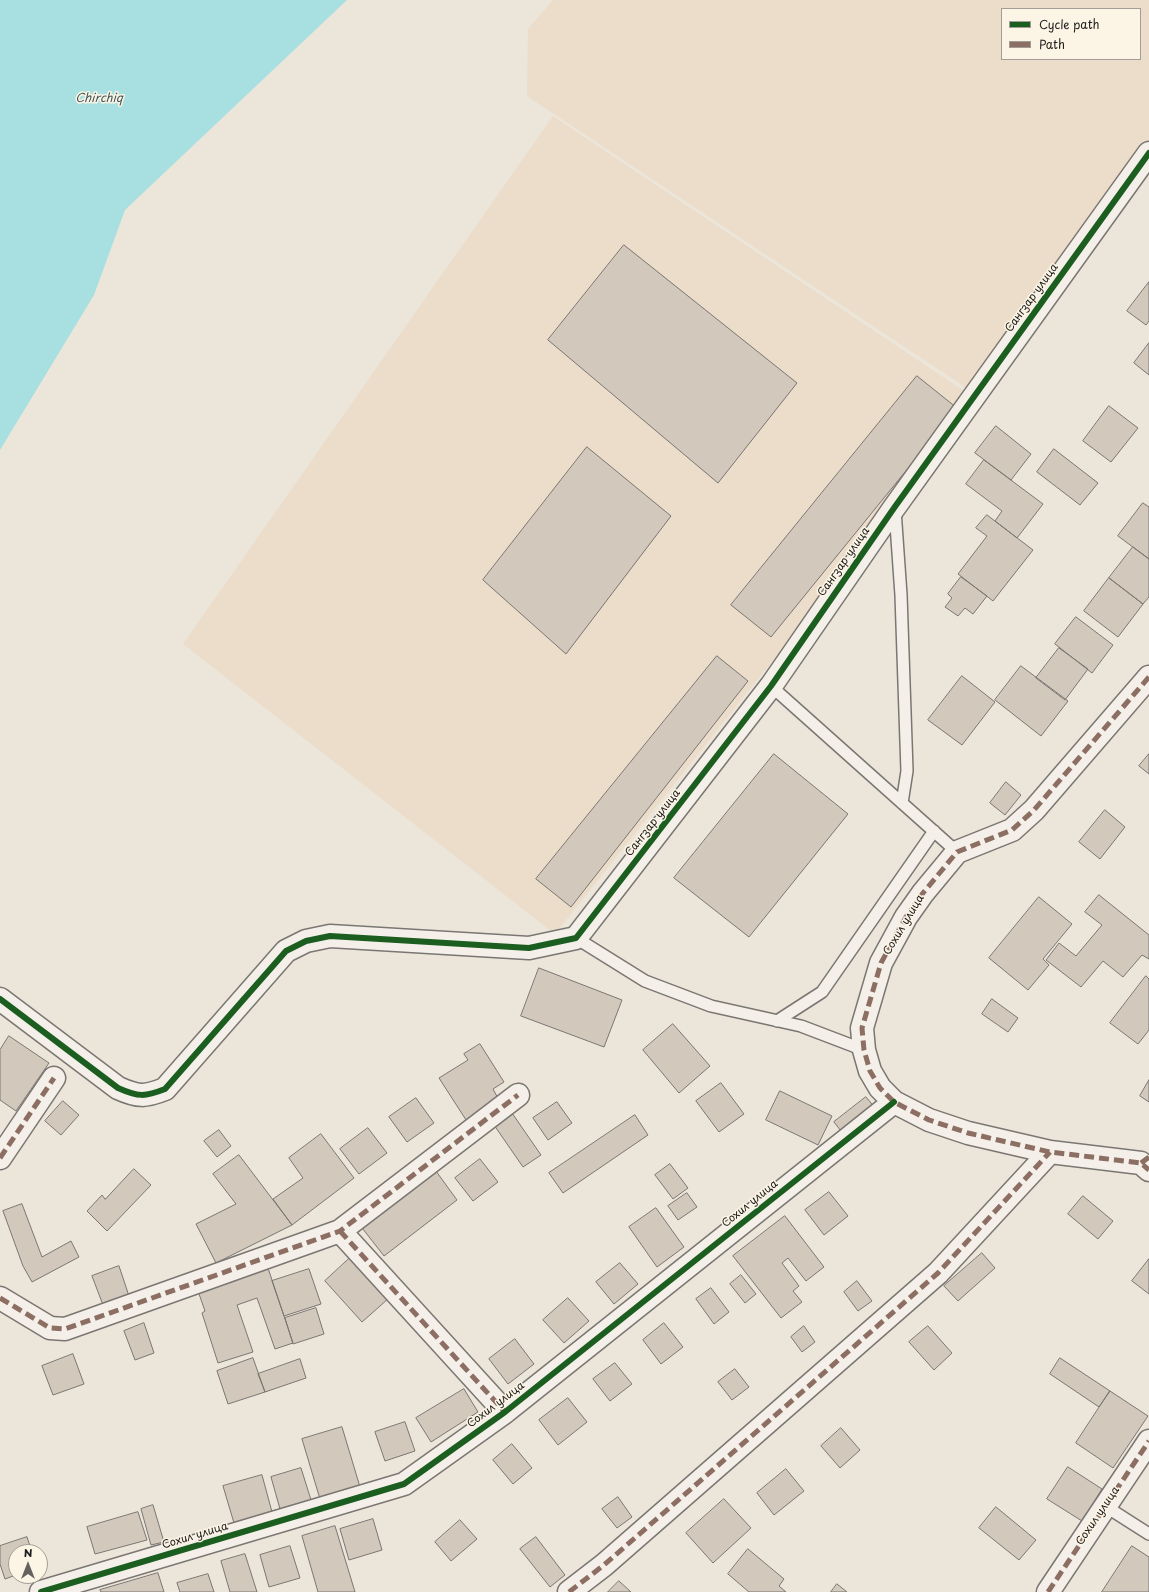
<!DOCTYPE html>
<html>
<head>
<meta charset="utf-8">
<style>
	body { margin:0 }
	#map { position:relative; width:1149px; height:1592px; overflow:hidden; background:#ece5da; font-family:"Playpen Sans",sans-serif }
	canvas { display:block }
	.legend { position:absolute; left:1001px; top:8px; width:140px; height:52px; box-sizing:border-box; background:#fcf5e5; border:1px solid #a29e95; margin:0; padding:5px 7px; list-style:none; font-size:12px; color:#1c1c1c }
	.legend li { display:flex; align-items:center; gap:8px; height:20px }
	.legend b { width:20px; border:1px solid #a29e95 }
	.north { position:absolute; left:8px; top:1544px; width:40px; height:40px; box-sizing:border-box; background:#fcf5e5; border:1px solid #a29e95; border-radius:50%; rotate:0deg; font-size:11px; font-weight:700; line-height:16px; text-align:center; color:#1c1c1c }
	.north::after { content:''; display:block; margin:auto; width:14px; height:18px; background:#65625e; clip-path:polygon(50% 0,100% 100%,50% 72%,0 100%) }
</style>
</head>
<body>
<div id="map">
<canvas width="1149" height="1592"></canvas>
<ul class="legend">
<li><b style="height:5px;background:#1b5e20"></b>Cycle path</li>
<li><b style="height:5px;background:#8d6e63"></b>Path</li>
</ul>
<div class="north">N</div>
</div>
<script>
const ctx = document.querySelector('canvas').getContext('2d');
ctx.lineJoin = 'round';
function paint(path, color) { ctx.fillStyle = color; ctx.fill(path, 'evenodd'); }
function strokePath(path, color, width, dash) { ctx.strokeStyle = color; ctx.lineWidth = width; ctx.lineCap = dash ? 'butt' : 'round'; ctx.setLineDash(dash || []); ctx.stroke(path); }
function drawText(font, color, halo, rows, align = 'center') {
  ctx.font = font + ' "Playpen Sans",sans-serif'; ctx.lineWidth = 3; ctx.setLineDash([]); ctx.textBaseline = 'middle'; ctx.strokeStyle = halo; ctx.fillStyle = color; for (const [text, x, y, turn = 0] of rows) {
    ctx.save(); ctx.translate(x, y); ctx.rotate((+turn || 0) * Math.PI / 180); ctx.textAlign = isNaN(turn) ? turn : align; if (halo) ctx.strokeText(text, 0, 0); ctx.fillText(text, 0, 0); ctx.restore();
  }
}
const built = new Path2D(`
	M553,0H1149V147L980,397L527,96L528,29ZM1002,9H1140V59H1002Z
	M553,116L979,401L555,934L183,644Z`);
const water = new Path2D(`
	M0,0H347L125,210L94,295L0,450Z`);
const building = new Path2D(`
	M624,245L797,383L718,483L548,340Z
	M1149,282V321L1146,325L1127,311Z
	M1149,343V375L1134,363Z
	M917,376L957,408L771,637L731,605Z
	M1109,406L1138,428L1111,462L1083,441Z
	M996,426L1031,454L1011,480L975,453Z
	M587,447L671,516L566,654L483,580Z
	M1054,449L1098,483L1080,505L1037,472Z
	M984,460L1043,504L1017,538L995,521L1002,511L966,484Z
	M1143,503L1149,507V559L1118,536Z
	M987,515L1033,550L993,601L958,574L987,536L976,528Z
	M1133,547L1149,559V597L1143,604L1109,578Z
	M961,577L987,596L973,614L965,608L958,616L945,607L952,598L948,594Z
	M1109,578L1143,604L1118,637L1084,611Z
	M1076,617L1113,645L1092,673L1055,644Z
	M1059,648L1088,669L1065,700L1036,678Z
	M717,656L748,681L571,907L536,879Z
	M1021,666L1068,701L1041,736L995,700Z
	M962,676L995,702L962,745L928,720Z
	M774,754L848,814L749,937L674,878Z
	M1149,754V774L1139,766Z
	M1006,782L1021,795L1005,815L990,803Z
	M1105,810L1125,827L1100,859L1079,842Z
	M1099,895L1149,935V959L1142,955L1123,977L1103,961L1081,987L1046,960L1059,943L1076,956L1102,925L1085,912Z
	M1039,897L1072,924L1043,959L1049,965L1028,990L989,958Z
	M539,968L622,1000L604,1047L521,1016Z
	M1146,976L1149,979V1030L1138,1044L1110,1023Z
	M992,999L1018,1018L1008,1032L982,1014Z
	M673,1024L710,1066L679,1093L643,1050Z
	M9,1036L49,1063L16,1111L0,1100V1050Z
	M480,1044L504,1082L493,1089L500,1102L468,1123L439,1078L468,1060L464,1054Z
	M1149,1080V1102L1140,1096Z
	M721,1083L744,1114L719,1132L696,1101Z
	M780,1091L832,1116L818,1145L766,1120Z
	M866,1097L876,1109L844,1135L834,1122Z
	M416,1098L434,1123L407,1142L389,1117Z
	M63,1101L79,1115L61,1135L45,1121Z
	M557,1102L572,1123L548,1140L533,1118Z
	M512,1113L541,1155L523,1167L494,1125Z
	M635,1115L648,1135L563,1193L549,1173Z
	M368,1128L387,1153L359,1174L340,1149Z
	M219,1130L231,1146L217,1157L204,1141Z
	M321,1134L354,1178L292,1225L273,1199L303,1178L289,1158Z
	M239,1155L292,1225L216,1263L196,1224L236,1204L213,1174Z
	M480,1159L498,1182L473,1201L455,1178Z
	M670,1164L688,1188L673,1199L655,1175Z
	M433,1167L457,1200L384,1256L359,1224Z
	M134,1169L151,1185L107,1231L87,1211L102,1195L105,1199Z
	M829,1192L848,1216L824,1235L805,1210Z
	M687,1193L697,1207L678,1220L668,1206Z
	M1083,1196L1113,1221L1098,1239L1068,1214Z
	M22,1204L42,1257L71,1241L79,1257L32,1282L23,1266L3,1211Z
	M656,1208L684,1247L657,1267L629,1227Z
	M785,1216L824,1267L806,1281L788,1258L782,1263L799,1286L793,1291L802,1302L781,1318L733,1256Z
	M982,1253L995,1268L958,1301L944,1286Z
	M351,1257L389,1298L362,1322L325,1281Z
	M1149,1259V1294L1132,1281Z
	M620,1263L638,1284L614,1304L596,1282Z
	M119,1266L129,1296L103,1305L92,1276Z
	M268,1268L293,1343L275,1349L257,1298L237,1305L253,1352L218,1363L202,1313L205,1311L198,1291Z
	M309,1269L321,1304L284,1316L272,1281Z
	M741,1275L756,1294L745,1303L730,1284Z
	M857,1281L872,1301L858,1311L844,1292Z
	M711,1288L729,1312L714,1324L696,1299Z
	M568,1298L589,1321L564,1343L543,1320Z
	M316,1308L324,1334L293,1344L285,1318Z
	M144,1323L154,1353L135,1360L124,1331Z
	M664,1323L683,1347L661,1364L643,1340Z
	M804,1326L815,1342L802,1352L791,1337Z
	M928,1326L952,1353L934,1370L909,1342Z
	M515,1339L534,1364L508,1384L489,1359Z
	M73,1354L84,1384L53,1395L42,1366Z
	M253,1358L265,1392L228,1404L217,1371Z
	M1060,1358L1110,1391L1099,1407L1050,1374Z
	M300,1359L306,1378L265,1392L258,1374Z
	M615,1363L632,1384L610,1401L593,1379Z
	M735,1369L749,1387L732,1400L718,1382Z
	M464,1389L478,1412L431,1442L416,1418Z
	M1110,1391L1148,1416L1113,1468L1076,1443Z
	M568,1398L587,1422L558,1445L539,1420Z
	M405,1422L415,1451L385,1461L375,1432Z
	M342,1427L360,1487L320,1499L302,1439Z
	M841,1428L860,1450L840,1468L821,1446Z
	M512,1444L532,1468L513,1484L493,1460Z
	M1068,1467L1102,1489L1082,1521L1047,1499Z
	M301,1468L311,1500L280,1509L271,1477Z
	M786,1469L804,1491L774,1515L757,1493Z
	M262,1475L272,1512L234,1523L223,1486Z
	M618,1497L632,1517L617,1528L602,1509Z
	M724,1499L751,1528L713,1563L686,1533Z
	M153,1505L164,1542L151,1545L141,1509Z
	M996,1507L1036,1540L1019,1560L979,1528Z
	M138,1512L147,1540L95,1554L87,1527Z
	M373,1519L382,1550L349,1560L340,1529Z
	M460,1520L477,1539L451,1561L435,1542Z
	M335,1526L355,1592H318L302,1536Z
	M27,1537L32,1552H16V1575L5,1579L0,1564V1546Z
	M536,1537L565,1575L550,1587L520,1549Z
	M290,1546L300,1578L269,1587L260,1555Z
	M1132,1546L1149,1557V1592H1102Z
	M748,1549L784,1579L779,1586L786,1592H749L728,1574Z
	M245,1554L257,1592H230L221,1561Z
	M158,1573L164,1592H101L100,1590Z
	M208,1574L214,1592H180L177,1583Z
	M619,1581L631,1592H608Z
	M837,1584L847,1592H831Z`);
const lane = new Path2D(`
	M895,510L901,595L907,771L902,803
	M771,686L957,852
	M576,938L645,981L711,1006L801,1026L864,1050
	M777,1021L822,992L934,831
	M1105,1506L1149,1534`);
const street = new Path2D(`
	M1149,677L1034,810L1012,830L957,852L923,893L906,917L881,963L862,1028L864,1050L870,1071L880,1088L894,1102L929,1120L968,1133L1050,1152L1141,1163L1149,1170
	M0,999L118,1088C138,1097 145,1097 165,1089L286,951L306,941L330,936L529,948L576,938L771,686L894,508L1149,153
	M0,1158L54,1078
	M340,1231L505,1412
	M0,1298L50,1328L65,1329L340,1231L518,1095
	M41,1592L404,1484L505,1412L894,1102
	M569,1592L604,1565L938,1273L1050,1152
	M1048,1592L1149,1441`);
const quiet = new Path2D(`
	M1149,677L1034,810L1012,830L957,852L923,893L906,917L881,963L862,1028L864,1050L870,1071L880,1088L894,1102L929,1120L968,1133L1050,1152L1141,1163L1149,1170
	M0,1158L54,1078
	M1141,1163L1149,1157
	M340,1231L505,1412
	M0,1298L50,1328L65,1329L340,1231L518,1095
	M569,1592L604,1565L938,1273L1050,1152
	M1048,1592L1149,1441`);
const cycleway = new Path2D(`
	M0,999L118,1088C138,1097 145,1097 165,1089L286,951L306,941L330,936L529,948L576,938L771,686L894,508L1149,153
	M41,1592L404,1484L505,1412L894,1102`);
const streetNames = [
	["Сангзар улица",1032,298,-54],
	["Сангзар улица",844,562,-55],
	["Сангзар улица",653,823,-52],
	["Сохил улица",904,925,-59],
	["Сохил улица",750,1204,-39],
	["Сохил улица",496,1405,-37],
	["Сохил улица",1098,1516,-56],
	["Сохил улица",195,1536,-17]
];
const waterNames = [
	["Chirchiq",99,99]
];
paint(built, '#ebddca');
paint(water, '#a8dfe0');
paint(building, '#d2c8bb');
strokePath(building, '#7a7672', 1);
strokePath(lane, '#7a7672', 14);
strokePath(street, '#7a7672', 25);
strokePath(lane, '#f4f0e9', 11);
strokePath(street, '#f4f0e9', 22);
strokePath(quiet, '#8d6e63', 5, [10, 5]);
strokePath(cycleway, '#1b5e20', 6);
drawText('11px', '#1c1c1c', '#fcf5e5', streetNames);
drawText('italic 12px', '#3d5658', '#fcf5e5', waterNames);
</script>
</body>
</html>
